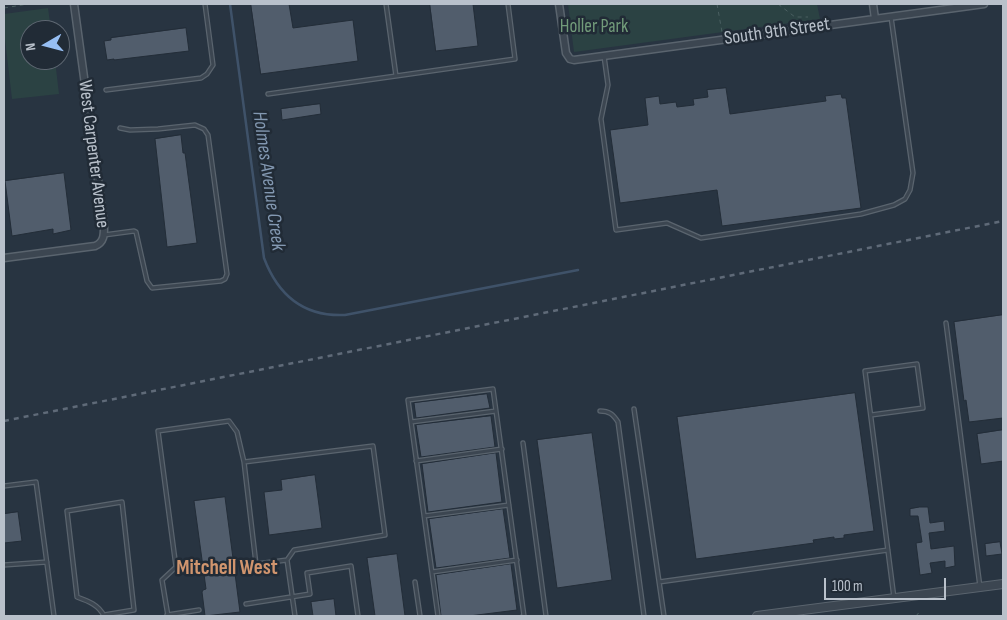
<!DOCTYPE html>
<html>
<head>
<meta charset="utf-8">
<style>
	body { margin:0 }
	#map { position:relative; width:1007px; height:620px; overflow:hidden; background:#283441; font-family:"Sofia Sans Condensed",sans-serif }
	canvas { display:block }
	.frame { position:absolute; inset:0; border:5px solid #b9c1cb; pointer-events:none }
	.north { position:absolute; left:20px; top:20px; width:50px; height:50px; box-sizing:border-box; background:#212b36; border:1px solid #5e6772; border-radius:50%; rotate:262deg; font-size:14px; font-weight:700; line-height:20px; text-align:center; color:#b9c1cb }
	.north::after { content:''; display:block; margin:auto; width:18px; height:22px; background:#96bef3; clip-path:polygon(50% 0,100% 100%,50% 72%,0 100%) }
	.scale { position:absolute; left:824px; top:578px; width:122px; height:22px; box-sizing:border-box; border:2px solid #b9c1cb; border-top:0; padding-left:6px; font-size:15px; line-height:18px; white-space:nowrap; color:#b9c1cb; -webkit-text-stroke:4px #212b36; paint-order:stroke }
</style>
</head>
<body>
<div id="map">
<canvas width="1007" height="620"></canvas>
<div class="frame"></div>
<div class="north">N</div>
<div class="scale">100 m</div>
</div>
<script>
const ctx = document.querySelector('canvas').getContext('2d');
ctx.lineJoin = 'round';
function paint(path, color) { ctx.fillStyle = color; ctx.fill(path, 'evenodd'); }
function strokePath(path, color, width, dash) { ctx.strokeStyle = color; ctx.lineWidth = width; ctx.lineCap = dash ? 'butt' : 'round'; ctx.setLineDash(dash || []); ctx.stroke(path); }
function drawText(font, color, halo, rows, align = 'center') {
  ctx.font = font + ' "Sofia Sans Condensed",sans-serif'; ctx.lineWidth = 5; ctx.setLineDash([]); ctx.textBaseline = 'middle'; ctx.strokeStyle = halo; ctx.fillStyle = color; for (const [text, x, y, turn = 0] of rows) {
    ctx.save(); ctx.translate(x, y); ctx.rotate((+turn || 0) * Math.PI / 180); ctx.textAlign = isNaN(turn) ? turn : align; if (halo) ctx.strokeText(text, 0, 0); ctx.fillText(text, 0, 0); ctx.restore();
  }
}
const green = new Path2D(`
	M568,4H817L820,19L574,52Z
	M48,8L51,30H30V60H55L59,94L12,99L4,31V14Z`);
const stream = new Path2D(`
	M230,4L264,258C278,295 303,317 345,315L578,270`);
const building = new Path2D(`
	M251,4H289L293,28L353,20L358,61L261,74Z
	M430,4H473L478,46L436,51Z
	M186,28L189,51L114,60V59L107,60L104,41L111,40V38Z
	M726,88L730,114L826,101L825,96L841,94L842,98H846L861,208L722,226L717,190L620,203L610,130L648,125L645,98L659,96L660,104L676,102L677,107L694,105L693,99L708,97L707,90Z
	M320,104L321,114L282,120L281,109Z
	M181,135L183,153H185L197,243L167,247L155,139Z
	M64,173L71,230L53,234V229L12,236L5,181Z
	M1003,315V418L969,422L966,400L964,401L954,322Z
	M855,393L874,531L844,535V538L834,539V537L813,540L814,543L696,559L677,417Z
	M487,394L490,408L416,418L414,403Z
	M491,416L495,447L421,457L416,425Z
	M1003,430V461L981,464L977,434Z
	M592,433L612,580L557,588L537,440Z
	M496,453L502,502L428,512L422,464Z
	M315,475L322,528L269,535L264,492L282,490L281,480Z
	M225,497L240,612L205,616L202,592L203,590L206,589L194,501Z
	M920,507H928L930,523L944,521L945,531L929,533L931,549L954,546L955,566L945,568V561L930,563L932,573L920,575L916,543L922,542L918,516H910V509Z
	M503,509L510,558L436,568L429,519Z
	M18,512L22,541L4,543V514Z
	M1000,542L1002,554L986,556L985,544Z
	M397,554L405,616H375L367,558Z
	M511,564L517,610L469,616H441L436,575Z
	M334,599L336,616H313L311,602Z`);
const path = new Path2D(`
	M717,4L722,32
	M778,4L795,17H808
	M4,8L28,4
	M916,616L921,610`);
const service = new Path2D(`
	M386,4L396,76L515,59L508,4
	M604,56L608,85L601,119L616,230L667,223L701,238L861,214L894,205L905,199L910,190L913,173L891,17
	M106,90L201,78L207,74L213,65L205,4
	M268,94L396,76
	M104,235L134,231L136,232L147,281L152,288L221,281L225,279L227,274L208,135L204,129L195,125L158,129L130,130L120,128
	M946,323L980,587
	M634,409L664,616
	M600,411C609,411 613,414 618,422L644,616
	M871,415L923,408L917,364L865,371L894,598
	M411,422L496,411
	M523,443L546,616
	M416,461L502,449
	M244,462L373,446L385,535L294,550L287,560L295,616
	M4,486L36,482L54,616
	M424,516L509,505
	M4,565L47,562
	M432,572L517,560
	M415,582L420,616
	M659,582L888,550
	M246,604L310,594L307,573L351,566L358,616
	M104,615L134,610L122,502L67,511L77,597C88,601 99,605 104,616
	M167,615L199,610
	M168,616L162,580L176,567L158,431L229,421L237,432L244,462L256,564L287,560
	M438,616L408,400L493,389L524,616H523`);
const minor = new Path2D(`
	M559,4L566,53L570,59L574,60L984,4
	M873,4L875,19
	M4,258L95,246C105,242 104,233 104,224L74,4`);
const tertiary = new Path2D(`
	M757,616L1003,584`);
const rail = new Path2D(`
	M4,421L1003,221`);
const parkNames = [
	["Holler Park",594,27]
];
const streetNames = [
	["South 9th Street",777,32,-8],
	["West Carpenter Avenue",93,154,83]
];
const waterNames = [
	["Holmes Avenue Creek",268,181,82]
];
const quarterNames = [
	["Mitchell West",227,569]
];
paint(green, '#2b4243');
strokePath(stream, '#3f5269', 2.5);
paint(building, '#515d6c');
strokePath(building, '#232d38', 1);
strokePath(service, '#5a646e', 5.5);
strokePath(minor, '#5a646e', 9);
strokePath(tertiary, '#5a646e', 10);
strokePath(path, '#4a5f61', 1, [4, 4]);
strokePath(service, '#3c4651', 3);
strokePath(minor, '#3c4651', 6);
strokePath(tertiary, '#3c4651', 8);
strokePath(rail, '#5f6a78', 2.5, [5, 5]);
drawText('19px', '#729b7a', '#212b36', parkNames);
drawText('19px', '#b9c1cb', '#212b36', streetNames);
drawText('italic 20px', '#8398b1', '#212b36', waterNames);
drawText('bold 21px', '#d1956e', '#212b36', quarterNames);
</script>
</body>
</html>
